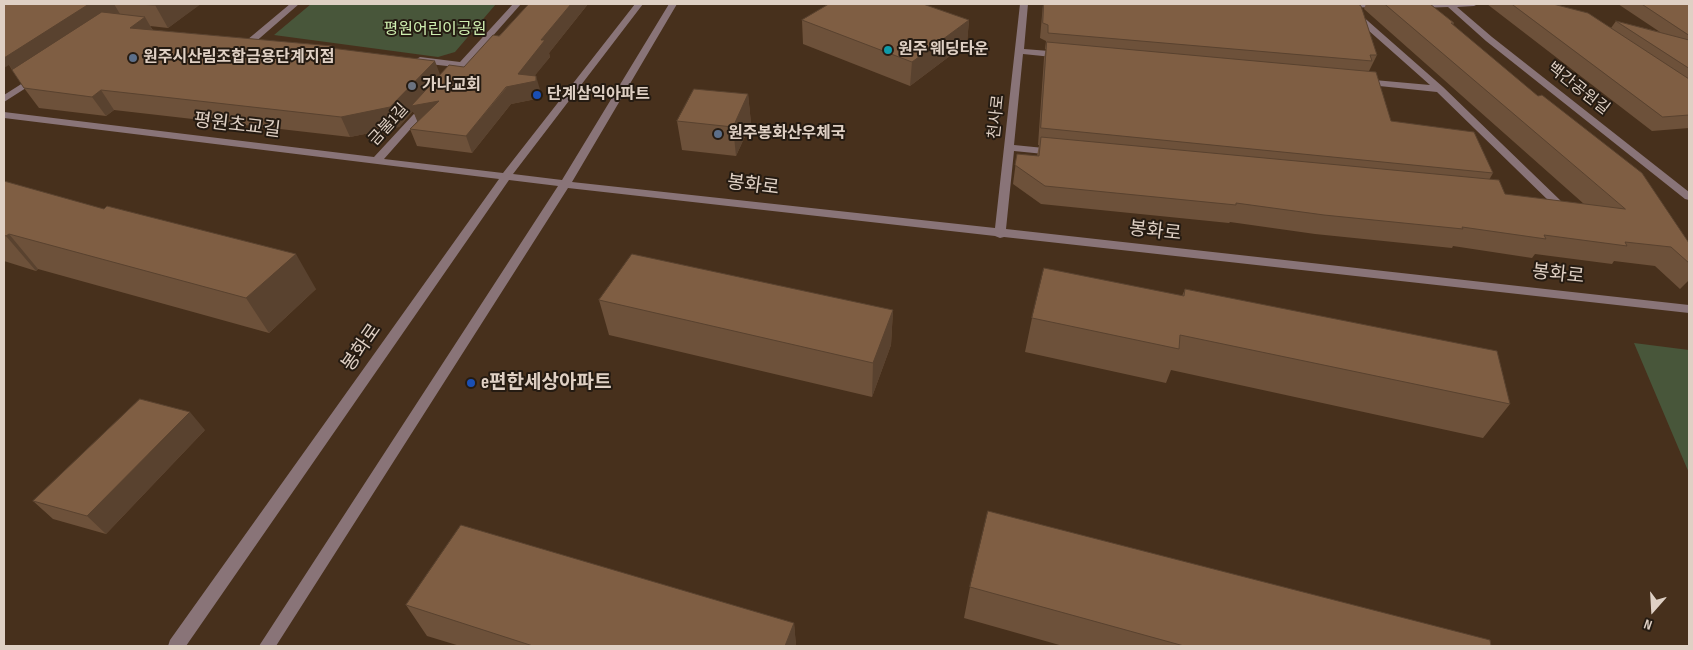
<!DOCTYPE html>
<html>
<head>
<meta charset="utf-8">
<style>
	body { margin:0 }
	#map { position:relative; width:1693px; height:650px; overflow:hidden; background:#47301c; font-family:"Sofia Sans Condensed",sans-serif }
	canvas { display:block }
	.frame { position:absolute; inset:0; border:5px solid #dfd0c4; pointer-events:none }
	.north { position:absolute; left:1628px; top:585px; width:50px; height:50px; -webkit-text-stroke:4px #251b12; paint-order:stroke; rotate:199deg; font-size:14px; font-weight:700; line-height:20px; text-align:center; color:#dfd0c4 }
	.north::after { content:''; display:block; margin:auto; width:18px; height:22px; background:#dfd0c4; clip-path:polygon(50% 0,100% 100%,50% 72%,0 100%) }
</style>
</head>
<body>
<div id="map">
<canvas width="1693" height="650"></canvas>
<div class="frame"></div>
<div class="north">N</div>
</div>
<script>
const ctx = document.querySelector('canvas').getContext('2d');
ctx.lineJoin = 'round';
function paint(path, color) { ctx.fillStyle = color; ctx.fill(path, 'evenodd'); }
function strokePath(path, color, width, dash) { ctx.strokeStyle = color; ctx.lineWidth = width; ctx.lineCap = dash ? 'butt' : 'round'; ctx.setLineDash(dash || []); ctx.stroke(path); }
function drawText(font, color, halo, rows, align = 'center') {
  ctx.font = font + ' "Sofia Sans Condensed","Noto Sans KR",sans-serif'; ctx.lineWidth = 4; ctx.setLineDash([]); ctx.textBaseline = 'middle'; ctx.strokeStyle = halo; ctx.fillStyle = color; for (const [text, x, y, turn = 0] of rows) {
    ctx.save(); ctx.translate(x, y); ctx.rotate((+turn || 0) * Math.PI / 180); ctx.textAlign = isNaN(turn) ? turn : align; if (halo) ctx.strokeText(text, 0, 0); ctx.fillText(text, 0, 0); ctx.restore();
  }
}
const green = new Path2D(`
	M311,4H496L455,52L438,57L274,35Z
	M1634,343L1689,350V473Z`);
const minor = new Path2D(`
	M290,4H299L253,44H247V40Z
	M513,4H521L460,73H454L452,71L456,67L420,63L415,60L420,57L460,62Z
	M635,4H643L513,174L562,180L669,4H677L572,182L995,228L1020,4H1028L1024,49L1062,52L1066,55L1062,58L1023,54L1014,145L1054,149L1059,152L1054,155L1014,151L1006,229L1689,305V313L1004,237L1000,238L995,236L568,188L276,646H259L558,186L509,180L186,646H168L170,640L499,179L4,118V112L374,157L424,103L427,102L432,105L430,107L384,159L503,173Z
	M1322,4H1385V8H1382L1352,7L1443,87L1560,200L1561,202L1560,204H1552L1437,92L1360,84L1358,82L1363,79L1430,85L1342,7L1326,6Z
	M1414,4H1478L1474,6L1457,7L1492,37L1689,192V200L1685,199L1486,41L1448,7L1417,8H1414Z
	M37,74L40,75V79L4,102V95Z`);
const wall = new Path2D(`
	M4,4H200L168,28L150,26L153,30L332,46V48L440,75L464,67L499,36L529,4H588L549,53L550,57L534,76L541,93V98L511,104L472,153L417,146L410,129L418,122L413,111L399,127L350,137L114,110L106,116L39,108L24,88L9,65Z
	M1043,4H1358L1377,55L1369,71L1391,121L1493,173L1489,180L1505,194L1584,204L1364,9L1366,4H1430L1454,23L1453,25L1689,243V280L1680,289L1655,266L1614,261L1612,264L1535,254L1532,258L1453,246L1452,248L1315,234L1230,222L1229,223L1041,204L1013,184L1017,154L1037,156L1039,145H1038L1044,58L1046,49H1045L1046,41L1040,38Z
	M1487,4H1553L1611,28L1616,21L1660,32L1618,4H1689V128L1652,131Z
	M802,20H969L967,43L910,86L803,44Z
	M748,94L751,123L736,156L682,150L677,121Z
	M4,181L316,289L269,333L38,269L36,271L4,261Z
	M1185,289L1510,404L1483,438L1171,370L1166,383L1025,352L1032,318L1182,296Z
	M599,300L893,310L891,345L872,397L609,335Z
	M205,430L106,534L53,519L33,501Z
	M970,587L1491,646H1063L964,618Z
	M406,605L794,623L796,646H460L427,636Z`);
const shadedWall = new Path2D(`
	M89,4H114L120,14L21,81L9,65L4,68V56Z
	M157,4H201L168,28L155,5Z
	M571,4H588L549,53L550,57L529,83L536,76L541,93V98L511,104L472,153L466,136L518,74L541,40Z
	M145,17L156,36L130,28Z
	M969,20L967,43L910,86L912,62Z
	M435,61L442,80L439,101L418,123L413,111L399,127L350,137L341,117Z
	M101,90L114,110L106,116L92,97Z
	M748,94L751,123L736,156L733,127Z
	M9,234L38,269L36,271L6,236Z
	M296,254L316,289L269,333L246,298Z
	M893,310L891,345L872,397L873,363Z
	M190,412L205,430L106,534L87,516Z
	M794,623L796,646H785Z`);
const building = new Path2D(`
	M4,4H89L4,58Z
	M140,4H157L155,5Z
	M529,4H571L541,40H545L518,74L536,76V81L506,87L466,136L410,129L439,101L411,106L449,65L464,67L493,35L499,36Z
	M829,4H923L969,20L912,62L802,20Z
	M1044,4H1358L1361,6L1377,55H1370L1372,61L1048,33V25L1043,23Z
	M1385,4H1430L1454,23H1451L1538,96L1542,95L1642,173L1689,243V263L1671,247L1625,242L1627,246L1544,235L1546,239L1462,227L1463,229L1324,215L1236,203V205L1045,186L1015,165L1017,154L1039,156L1041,137L1499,180L1505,194L1625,209Z
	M1512,4H1553L1588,13L1689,79V115L1663,117Z
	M1642,4H1689V35Z
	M102,12L145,17L130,28L332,46L331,48L435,61L390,107L341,117L101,90L92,97L24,88L12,70Z
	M1616,21L1689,40V68Z
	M1047,42L1376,72L1391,121L1474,132L1493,173L1041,128Z
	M694,89L748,94L733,127L677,121Z
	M4,181L104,209L107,206L296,254L246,298L9,234L6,236L4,235Z
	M632,254L893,310L873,363L599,300Z
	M1044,268L1184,296L1185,289L1497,351L1510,404L1180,335L1179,349L1032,318Z
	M140,399L190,412L87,516L33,501Z
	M988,511L1490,640L1491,646H1184L970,587Z
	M461,525L794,623L785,646H533L406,605Z`);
const markers = [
	[888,50,5,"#0f9aa8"],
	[133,58,5,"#5c6f8a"],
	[412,86,5,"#6b7280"],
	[537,95,5,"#1a4fb4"],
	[718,134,5,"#5c6f8a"],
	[471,383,5,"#1a4fb4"]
];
const farParknames = [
	["평원어린이공원",435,30]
];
const farPoinames = [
	["원주 웨딩타운",898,50],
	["원주시산림조합금용단계지점",143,58],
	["가나교회",422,86],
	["단계삼익아파트",547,95],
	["원주봉화산우체국",728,134]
];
const farStreetnames = [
	["백간공원길",1578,89,38],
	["천사로",997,117,-84],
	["금불1길",389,125,-48]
];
const streetNames = [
	["평원초교길",237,126,7],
	["봉화로",753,186,7],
	["봉화로",1155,232,6],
	["봉화로",1558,275,6],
	["봉화로",362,348,-55]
];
const poiNames = [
	["e편한세상아파트",481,383]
];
paint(green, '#48563a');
paint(minor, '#897478');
paint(wall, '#6d513a');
paint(shadedWall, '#59422f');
paint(building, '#7f5e43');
strokePath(building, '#59422f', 1);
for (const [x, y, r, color] of markers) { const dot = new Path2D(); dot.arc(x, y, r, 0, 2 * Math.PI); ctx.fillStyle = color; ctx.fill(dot); strokePath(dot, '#251b12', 2); }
drawText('16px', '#cfefb0', '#251b12', farParknames);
drawText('bold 16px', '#dfd0c4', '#251b12', farPoinames, 'left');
drawText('16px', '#dfd0c4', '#251b12', farStreetnames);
drawText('19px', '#dfd0c4', '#251b12', streetNames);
drawText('bold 19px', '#dfd0c4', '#251b12', poiNames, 'left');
</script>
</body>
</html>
